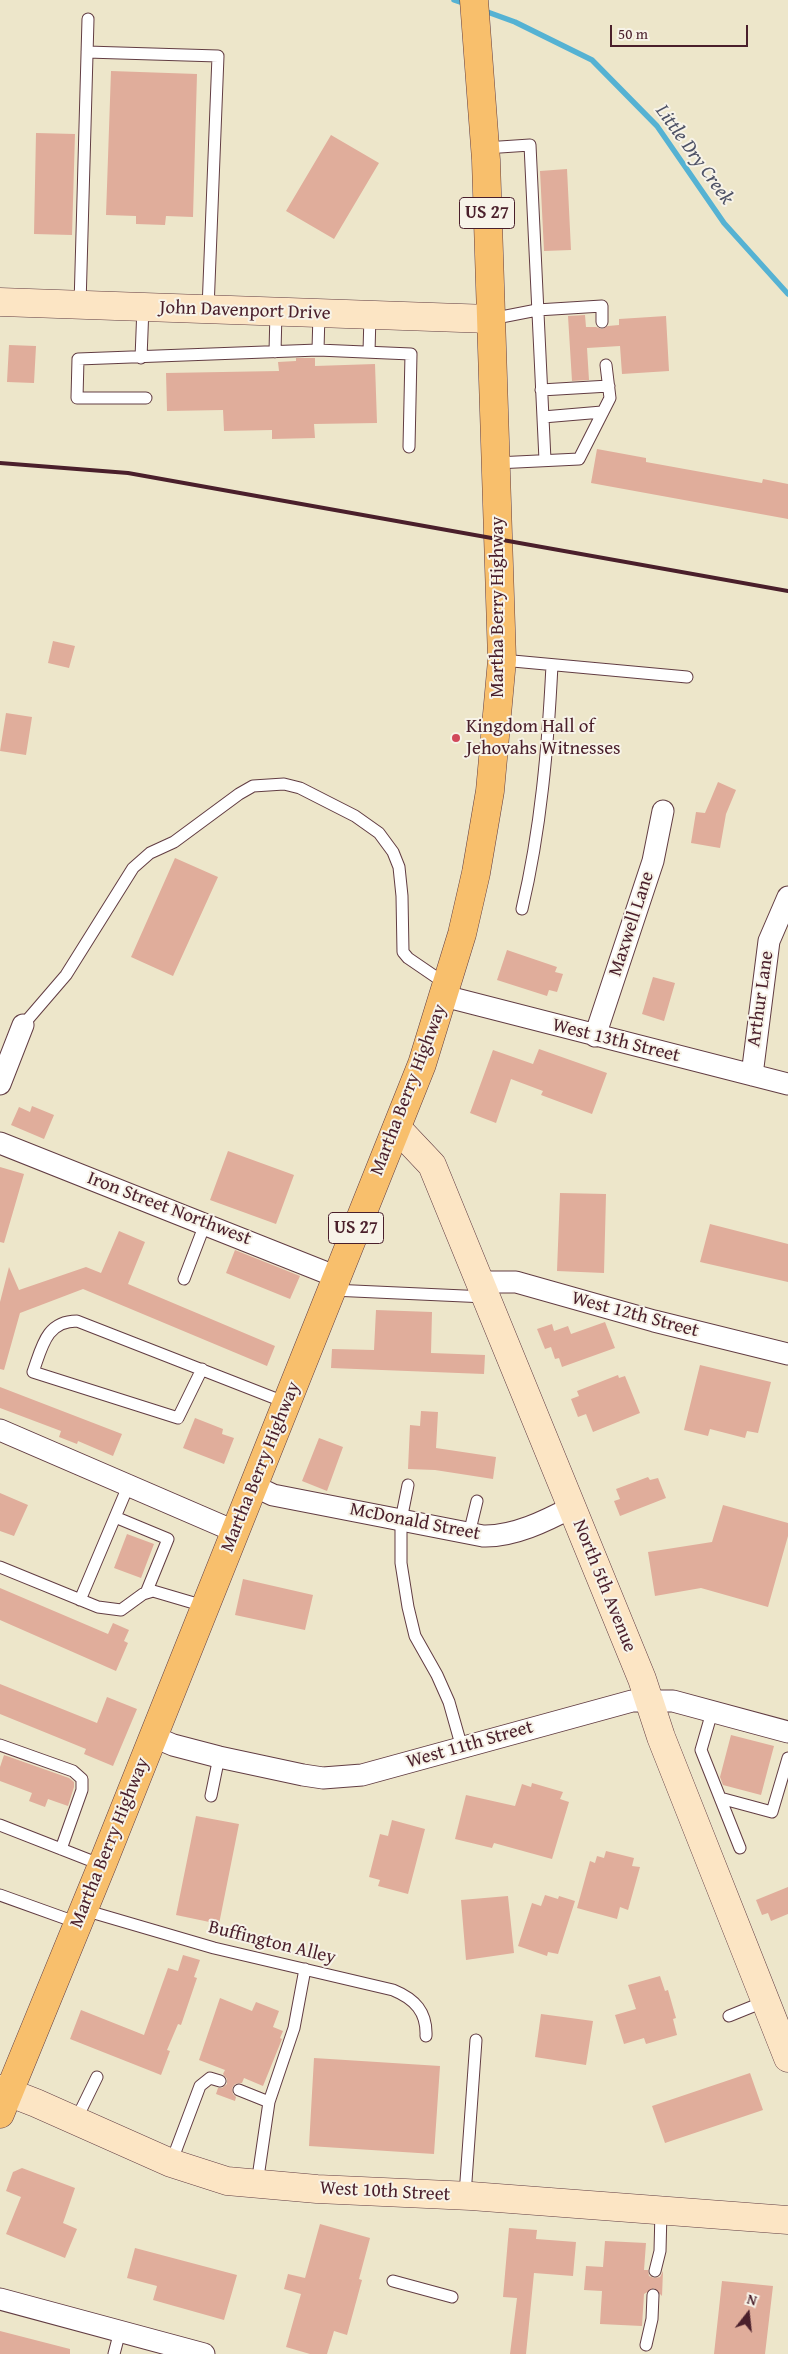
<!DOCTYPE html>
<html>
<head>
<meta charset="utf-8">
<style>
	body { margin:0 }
	#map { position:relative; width:788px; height:2354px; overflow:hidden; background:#ede6ca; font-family:"Gentium Book Plus",serif }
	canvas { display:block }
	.north { position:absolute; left:723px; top:2289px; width:50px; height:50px; -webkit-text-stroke:4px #f7f3e8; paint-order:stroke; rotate:16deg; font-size:14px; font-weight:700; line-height:20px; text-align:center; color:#4a1f2b }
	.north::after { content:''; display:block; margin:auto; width:18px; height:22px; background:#4a1f2b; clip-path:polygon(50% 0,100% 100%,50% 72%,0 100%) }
	.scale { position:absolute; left:610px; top:25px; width:138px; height:22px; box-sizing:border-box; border:2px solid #4a1f2b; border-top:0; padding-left:6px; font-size:15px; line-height:18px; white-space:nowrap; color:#4a1f2b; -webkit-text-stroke:4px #f7f3e8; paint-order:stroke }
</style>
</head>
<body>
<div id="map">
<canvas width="788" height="2354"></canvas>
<div class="north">N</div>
<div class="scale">50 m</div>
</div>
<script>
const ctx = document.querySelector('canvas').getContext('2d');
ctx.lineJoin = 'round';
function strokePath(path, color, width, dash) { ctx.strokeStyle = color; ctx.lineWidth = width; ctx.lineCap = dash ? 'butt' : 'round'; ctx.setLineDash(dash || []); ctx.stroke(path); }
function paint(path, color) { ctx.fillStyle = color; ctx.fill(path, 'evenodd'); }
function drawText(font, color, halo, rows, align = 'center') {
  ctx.font = font + ' "Gentium Book Plus",serif'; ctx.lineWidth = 4; ctx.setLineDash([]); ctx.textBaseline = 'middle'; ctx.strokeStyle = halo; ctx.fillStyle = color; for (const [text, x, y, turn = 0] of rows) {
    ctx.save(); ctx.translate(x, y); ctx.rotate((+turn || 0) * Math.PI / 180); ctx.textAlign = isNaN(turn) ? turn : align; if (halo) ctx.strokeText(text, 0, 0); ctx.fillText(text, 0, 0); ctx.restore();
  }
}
const stream = new Path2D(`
	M454,0L466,4
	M482,10L515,22L592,60L657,126L724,223L788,294`);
const building = new Path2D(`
	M111,71L197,74L193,217L166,216L165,225L136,224V216L106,215Z
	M36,133L75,134L72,235L34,234Z
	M331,135L379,163L334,239L286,211Z
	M567,169L571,250L544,251L540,171Z
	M585,315L586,327H596L602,329L608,326L619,325V319L666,316L669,371L622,374L620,346L587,348L589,380L572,381L568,316Z
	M9,345L36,346L34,383L7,382Z
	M296,358H315V366L375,364L377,423L314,424L315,438L272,439V430L224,431L223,410L167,411L166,373L279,371L278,362L296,361Z
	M597,449L646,458V462L762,483L763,479L788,484V519L591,483Z
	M53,641L75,646L69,668L48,663Z
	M6,713L32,717L26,755L0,751Z
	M718,782L736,790L726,814L720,848L691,843L696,812L705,813Z
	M175,858L218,877L173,976L131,957Z
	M507,950L557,967L555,972L563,974L557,992L549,990L547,996L497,980Z
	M653,977L675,983L664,1021L642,1014Z
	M539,1049L607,1073L592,1114L541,1095L543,1091L511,1079L496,1123L470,1113L493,1050L533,1064Z
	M32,1106L54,1115L44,1139L11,1125L19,1107L30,1112Z
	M228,1151L294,1175L276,1224L210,1200Z
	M0,1167L24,1174L4,1243L0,1242Z
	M560,1193L606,1194L604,1273L557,1271Z
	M710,1224L788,1244V1282L700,1262Z
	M119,1231L145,1242L128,1284L275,1346L267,1366L83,1289L20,1313L4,1370L0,1369V1302L9,1267L19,1290L86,1267L101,1273Z
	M235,1250L300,1276L290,1299L226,1273Z
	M376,1310L432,1312L431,1353L485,1355L484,1374L331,1368L332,1349L374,1350Z
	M605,1322L615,1348L562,1367L559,1358L555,1359L551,1347L545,1349L537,1329L552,1324L554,1331L568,1326L571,1334Z
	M700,1365L771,1382L758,1433L747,1431L745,1438L710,1429L708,1436L684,1430Z
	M618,1375L619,1378L625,1376L640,1413L593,1432L586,1414L578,1417L571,1399L579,1396L577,1391Z
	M0,1387L122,1434L113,1456L78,1441L77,1444L59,1437L61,1431L0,1408Z
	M421,1411L438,1412L436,1448L496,1457L493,1479L435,1470L408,1469L410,1425L420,1426Z
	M195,1418L223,1429L222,1434L234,1438L224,1464L183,1448Z
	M319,1438L343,1447L327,1491L302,1481Z
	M648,1477L650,1480L658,1478L666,1498L620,1516L614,1501L620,1499L616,1489Z
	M0,1493L28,1505L14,1536L0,1531Z
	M723,1505L788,1523V1536L768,1607L701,1588L655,1596L648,1552L712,1542Z
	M127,1534L154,1544L141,1578L114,1568Z
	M243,1579L313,1595L305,1630L235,1615Z
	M0,1588L108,1634L113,1623L129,1630L124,1641L128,1643L116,1671L0,1620Z
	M0,1684L97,1723L107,1697L137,1709L113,1766L84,1754L86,1749L0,1714Z
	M731,1735L774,1746L761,1795L723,1785L720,1777Z
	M4,1755L69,1778L74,1782V1787L68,1806L48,1799L45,1807L29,1801L32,1793L0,1781V1767Z
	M532,1783L563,1792L560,1799L569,1802L552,1859L494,1843L492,1848L455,1839L466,1795L515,1806L522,1784L531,1787Z
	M196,1816L239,1824L219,1924L176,1915Z
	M392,1820L425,1829L408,1894L378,1886L380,1880L369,1877L380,1834L388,1836Z
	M606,1851L634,1858L632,1866L640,1867L628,1910L620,1907L617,1919L577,1908L590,1861L595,1863L597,1856L604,1858Z
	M788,1887V1914L771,1921L768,1913L762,1915L756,1900Z
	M545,1895L558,1899L559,1896L575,1901L558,1954L548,1952L547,1956L518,1946L532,1903L541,1906Z
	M508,1896L514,1953L466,1960L461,1900Z
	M183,1955L200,1960L194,1977L197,1978L181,2025L178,2024L167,2050L170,2051L161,2075L70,2039L81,2010L144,2035L168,1968L178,1971Z
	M660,1976L665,1991L668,1990L676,2018L673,2019L677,2035L646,2044L644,2038L624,2044L615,2015L636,2009L628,1985Z
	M220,1998L252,2011L256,2002L279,2011L273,2027L283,2031L280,2038L282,2039L263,2086L244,2078L242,2083L235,2084L232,2088L233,2094L236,2097L235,2101L216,2094L218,2088H222L227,2084V2079L223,2074L225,2070L199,2060Z
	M541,2014L593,2021L586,2065L535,2057Z
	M314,2058L440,2066L434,2154L309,2146Z
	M750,2073L763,2110L665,2143L652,2106Z
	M22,2168L75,2188L63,2223L77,2229L65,2258L6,2234L21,2197L6,2191L13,2172Z
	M320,2224L370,2238L359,2279L362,2280L347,2335L334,2331L327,2354H310L286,2347L301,2294L284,2289L288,2274L305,2278Z
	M509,2228L537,2230L536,2239L576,2242L573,2276L534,2273L526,2354H510L517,2298L503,2297Z
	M605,2241L646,2243L644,2270H648L649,2276L654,2278L660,2277L663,2271L662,2296L654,2288L644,2294L642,2326L600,2324L602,2291L584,2290L586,2266L603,2267Z
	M135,2248L237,2275L224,2320L153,2300L157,2286L127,2278Z
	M722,2281L773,2286L765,2354H714Z
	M0,2331L70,2349V2354H0Z`);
const lane = new Path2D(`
	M87,52L218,56L208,309
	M485,148L530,145L545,460
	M80,305L88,19
	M491,319L537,310L602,306V322
	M318,350L319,313
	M275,352L276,312
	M369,352L370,315
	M141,358L143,307
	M541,390L609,386
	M146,398H77L78,359L318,350L411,354L409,447
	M543,417L602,412
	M496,463L579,459L610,398L606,365
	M502,660L687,677
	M522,909C541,829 548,746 552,665
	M23,1025L66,975L133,868L150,853L174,842L239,794L253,786L284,784L300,788L355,816L379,833L393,852L399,867L402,896L403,952L408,958L446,984
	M184,1279L205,1224
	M332,1290L486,1297
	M202,1369L178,1418L33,1372C42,1347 46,1321 77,1321L287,1403
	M408,1485L401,1520V1563L408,1607L415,1636L437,1675L449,1702L462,1748
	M115,1517L168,1539L146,1593
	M469,1534L477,1501
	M0,1567L98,1607L121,1610L143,1594L153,1591L204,1606
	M80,1600L129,1484
	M712,1712L701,1750L740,1848
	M0,1745L73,1771L82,1779V1790L61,1849
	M211,1796L219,1757
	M720,1798L772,1812L788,1758
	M0,1825L102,1865
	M0,1895L78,1923
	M84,1910L214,1948L393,1990C415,1999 427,2012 426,2036
	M729,2016L766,2001
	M239,2090L269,2102
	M76,2120L97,2077
	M171,2163L200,2086L210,2078L220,2081
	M257,2184L269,2102L294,2028L305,1969
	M465,2195L476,2040
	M655,2271L660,2251L661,2211
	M393,2281L452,2297
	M646,2345L652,2319L653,2295
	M114,2354L120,2331`);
const street = new Path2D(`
	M444,996L788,1084
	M595,1036L653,861L663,811
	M752,1075L769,941L788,897
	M0,1084L23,1025
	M0,1143L337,1277
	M482,1282H516L654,1321L788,1354
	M0,1430L234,1531
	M254,1486L273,1495L483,1536C513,1537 546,1521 572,1507
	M152,1736L173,1745L219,1757L303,1775L323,1778L362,1775L632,1701H673L788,1732
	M0,2299L204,2354`);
const secondary = new Path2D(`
	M0,302L490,319
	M397,1128L432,1165L642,1679L661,1737L788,2058
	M0,2089L36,2103L171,2163L227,2181L317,2189L471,2196L788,2220`);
const primary = new Path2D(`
	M0,2114L102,1865L422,1064L462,934L476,873L490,791L502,660L486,160L474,0`);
const rail = new Path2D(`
	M0,463L128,473L788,591`);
const markers = [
	[456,738,5,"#d1495b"]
];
const shields = [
	[487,213,55],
	[356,1228,55]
];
const shieldNames = [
	["US 27",487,213],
	["US 27",356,1228]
];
const streetNames = [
	["John Davenport Drive",245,311,2],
	["Martha Berry Highway",498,607,-90],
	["Maxwell Lane",632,924,-72],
	["Arthur Lane",761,999,-82],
	["West 13th Street",616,1041,14],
	["Martha Berry Highway",409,1090,-69],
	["Iron Street Northwest",169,1209,21],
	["West 12th Street",635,1315,15],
	["Martha Berry Highway",261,1467,-68],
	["McDonald Street",415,1522,11],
	["North 5th Avenue",604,1586,68],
	["West 11th Street",470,1745,-16],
	["Martha Berry Highway",110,1843,-68],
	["Buffington Alley",272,1943,14],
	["West 10th Street",385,2192,3]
];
const poiNames = [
	["Kingdom Hall of",466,727],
	["Jehovahs Witnesses",466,749]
];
const waterNames = [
	["Little Dry Creek",694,155,54]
];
strokePath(stream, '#55b2d3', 5.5);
paint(building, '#e0ad9b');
strokePath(lane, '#623d43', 13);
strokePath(street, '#623d43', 23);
strokePath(secondary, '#623d43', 29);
strokePath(primary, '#623d43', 29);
strokePath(lane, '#fff', 11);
strokePath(street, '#fff', 21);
strokePath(secondary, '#fce5c4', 28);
strokePath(primary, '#f8bf6c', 28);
strokePath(rail, '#4a1f2b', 4);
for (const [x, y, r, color] of markers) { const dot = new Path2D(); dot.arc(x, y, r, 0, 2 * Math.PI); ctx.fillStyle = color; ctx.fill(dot); strokePath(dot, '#f7f3e8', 2); }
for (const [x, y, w] of shields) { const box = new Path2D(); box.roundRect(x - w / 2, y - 15.5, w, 31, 4); ctx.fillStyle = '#f7f3e8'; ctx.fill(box); strokePath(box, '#4a1f2b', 1); }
drawText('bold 18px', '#4a1f2b', null, shieldNames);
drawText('19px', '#4a1f2b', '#f7f3e8', streetNames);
drawText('19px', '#4a1f2b', '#f7f3e8', poiNames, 'left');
drawText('italic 20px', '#4e5266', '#f7f3e8', waterNames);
</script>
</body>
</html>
